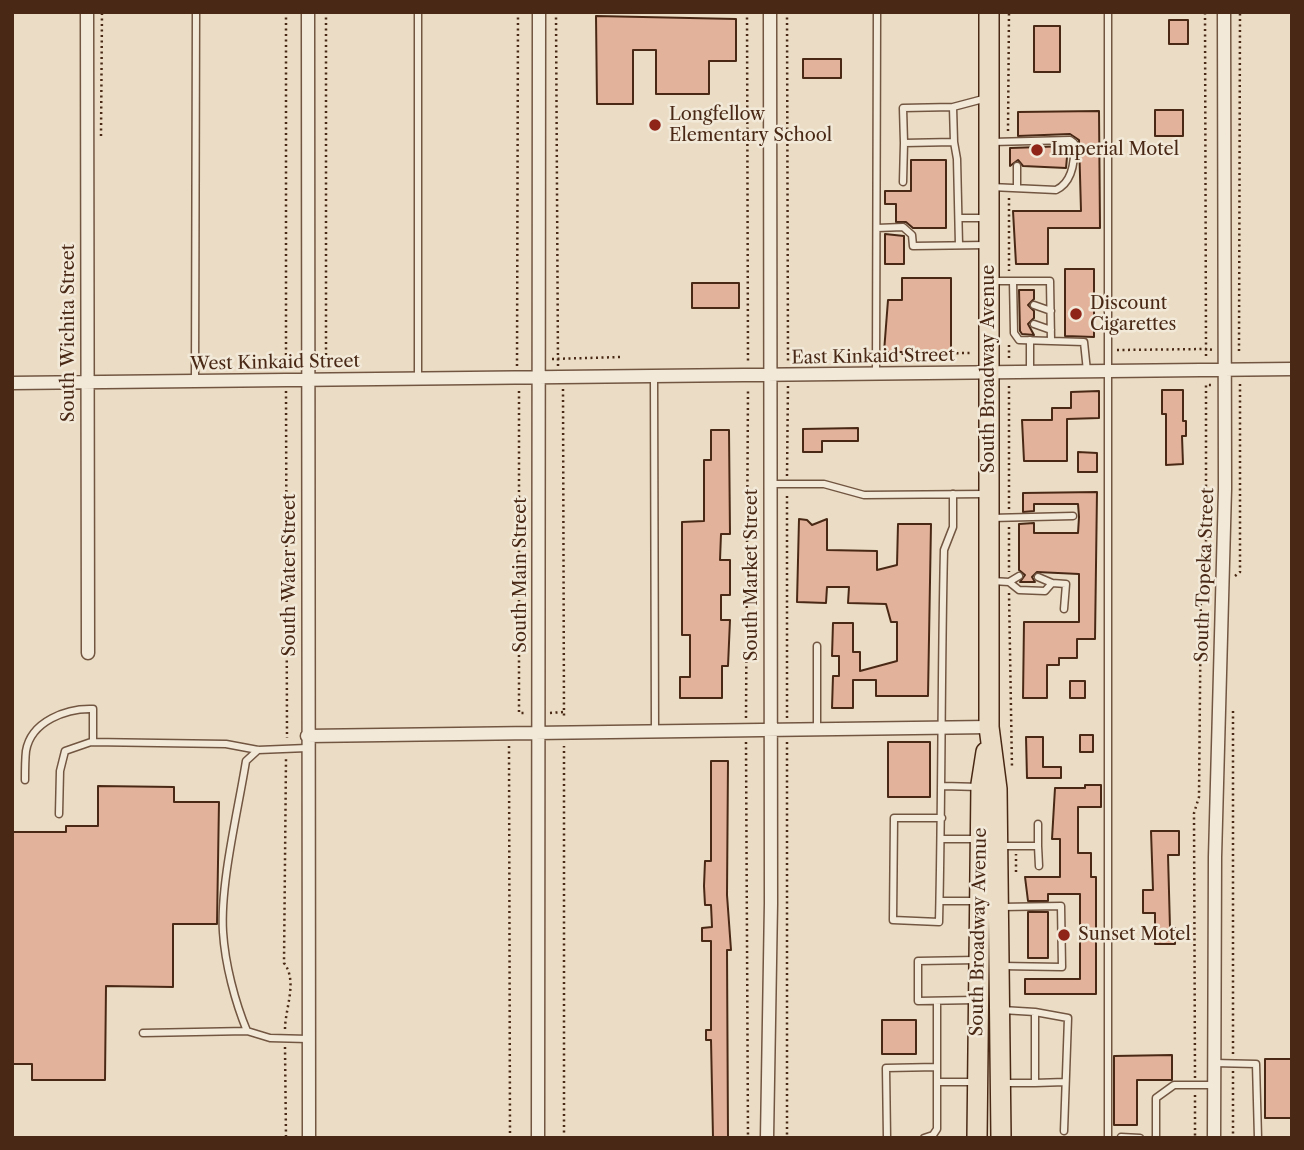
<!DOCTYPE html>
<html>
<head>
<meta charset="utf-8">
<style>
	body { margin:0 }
	#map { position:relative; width:1304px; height:1150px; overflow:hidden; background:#ebddc5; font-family:"Libre Caslon Text",serif }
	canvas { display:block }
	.frame { position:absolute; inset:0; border:14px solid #492916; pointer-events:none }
</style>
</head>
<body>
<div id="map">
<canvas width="1304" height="1150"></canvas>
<div class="frame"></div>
</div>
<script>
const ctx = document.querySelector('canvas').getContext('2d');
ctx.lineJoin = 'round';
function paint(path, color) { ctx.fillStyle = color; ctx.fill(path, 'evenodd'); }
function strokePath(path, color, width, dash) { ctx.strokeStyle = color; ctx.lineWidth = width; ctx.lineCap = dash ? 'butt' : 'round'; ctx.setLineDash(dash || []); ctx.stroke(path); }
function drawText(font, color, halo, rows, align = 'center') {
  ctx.font = font + ' "Libre Caslon Text",serif'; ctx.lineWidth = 5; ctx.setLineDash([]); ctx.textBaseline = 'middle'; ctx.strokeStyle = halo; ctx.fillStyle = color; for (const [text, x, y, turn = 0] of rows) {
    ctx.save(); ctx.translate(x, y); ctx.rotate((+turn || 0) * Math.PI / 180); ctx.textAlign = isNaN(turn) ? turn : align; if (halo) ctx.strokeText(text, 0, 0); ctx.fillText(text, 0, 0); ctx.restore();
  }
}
const building = new Path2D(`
	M596,16L736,19V61H709V94H656V50H633V104H597Z
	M1169,20H1188V44H1169Z
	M1034,26H1060V72H1034Z
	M803,59H841V78H803Z
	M1155,110H1183V136H1155Z
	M1099,111L1100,228H1048V264H1016L1013,211H1081L1079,140L1070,134L1018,136V112Z
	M1068,146L1066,168L1023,166L1018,160L1010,166V148Z
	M911,160H946V228H913L906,222H896V204H885V191H911Z
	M885,234L904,236V264H885Z
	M1065,269H1094V337L1065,336Z
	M902,278H951V352H884L888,300H902Z
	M692,283H739V308H692Z
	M1019,290H1034V299L1028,305L1034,311V318L1028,324L1034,335L1022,334L1020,331Z
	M1162,390H1183V421H1186V436H1182L1183,464L1166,465V414H1162Z
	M1099,391V418L1067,419V461H1024L1022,420H1052V408H1071V392Z
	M858,428V441H822V452H803V429Z
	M711,430H729L730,534H721L720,560H730V595H721V620H730L728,666H722V698H680V677H690V635H682V522L704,521V460H711Z
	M1078,452L1097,453V472H1078Z
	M1097,492L1095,639H1077V658H1059V665H1047V698H1023L1024,622H1079V574L1037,572L1032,577L1035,582H1020L1025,575L1019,570V524L1034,523V533H1078L1079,517L1078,504H1034V511L1023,512V493Z
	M799,519L807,520L812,525L827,519V550L877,551V570L897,565L898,524H931L928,696H876V680H853V708H832L833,676H839V656H832L833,623H853V652H860V671L897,661V622H891L886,604L848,603L849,587H827L826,603L797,602Z
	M1070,681H1085V698H1070Z
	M1080,735H1093V752H1080Z
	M1026,737H1043V767H1061V778H1027Z
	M888,742H930V797H888Z
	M711,761H728L727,895L731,950H727L728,1138H713L711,1040H706V1030H711V941H702V928L712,927L711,905H705L704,886L705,861H711Z
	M1085,785H1101V807H1078V853H1091V877H1096V994H1025V979H1080V894H1048V901H1028L1025,877H1060V839H1052L1055,788H1085Z
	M98,786L174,787V802H219L217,924H173V987L106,986L105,1080H32V1064H12V832H66V826H98Z
	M1151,831H1179V855H1168L1170,928H1175V944H1155V913H1143V890H1153Z
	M1028,912H1048V958H1028Z
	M882,1020H916V1054H882Z
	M1172,1055V1080H1137V1125H1114V1056Z
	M1265,1059H1292V1118H1265Z`);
const path = new Path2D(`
	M286,12V367
	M326,12V365
	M556,12L558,366
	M747,12L748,364
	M787,12L788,361
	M1008,131L1009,12
	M101,136L102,12
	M1009,198V271
	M1009,345V359
	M1117,350L1206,349L1205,12
	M1239,351L1240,12
	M885,354L972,353
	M1206,356V349L1214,350
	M552,359L621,357
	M517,366L518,12
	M563,389L564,719
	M286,391L287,738
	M519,391V713H526
	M787,476L788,385
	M1009,509V383
	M1009,527V572
	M1235,576L1240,572V381
	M1009,593L1012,768
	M1233,711V1054
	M550,713L564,712
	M746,718L748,389
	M787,718V494
	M746,742L748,1138
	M787,742V1138
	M509,746L510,1138
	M1016,872V854
	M285,1029C285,1009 298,981 284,963L286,759
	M285,1047L286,1138
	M1233,1071V1138
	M1195,1078L1194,813L1199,797L1201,585L1206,579V385H1211
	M1195,1095V1138
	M564,1138V746`);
const service = new Path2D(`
	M1108,12V1138
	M953,107L987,98
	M954,142L953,107L903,108L904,143L954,142L957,159L959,245
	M1017,166V188
	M903,182L904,143
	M991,187L1056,190C1073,182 1075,161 1074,143L1070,140L992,142
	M959,218H987
	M877,228L903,227L912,235L913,246L987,245
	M991,281H1050L1051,340
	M1013,281L1014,333L1019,340L1084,342L1087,371
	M1034,305L1051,311
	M1034,324L1051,330
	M1030,340V372
	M876,374L877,12
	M654,377L655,731
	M418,379V12
	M195,381L196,12
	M771,484H824L864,495L986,494
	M991,518L1073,516
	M1038,577L1052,583
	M992,581L1009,582L1019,590L1045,591L1052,583L1066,584L1064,609
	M1009,582L1019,576
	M817,646V730
	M25,780C25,771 25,760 26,751C31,721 67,708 93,709V742
	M943,786L979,787
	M59,814L60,771L65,751L91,742L226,744L258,750L307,748
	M942,818H894L893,920L939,922C942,798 941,674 944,550L953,527V494
	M941,839H978
	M999,846H1038V824
	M1038,846L1039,866
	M940,901H976
	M1001,907L1061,906L1062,967L1001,966
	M976,1000L918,1001V961L977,960
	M1002,1010L1035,1012V1083H1003
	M1035,1012L1068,1018L1064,1131
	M247,1031C235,1002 225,964 223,932C220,884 238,811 246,761L258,750
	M143,1033L247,1031L270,1038L308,1039
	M1214,1063L1256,1064L1258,1138
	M937,1082H973
	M1035,1083L1065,1082
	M1121,1137L1140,1138
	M887,1138L886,1068L937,1067
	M924,1138L933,1135L937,1129V1001
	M1156,1138V1098L1174,1085H1214`);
const minor = new Path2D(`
	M87,12L88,653
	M308,12L309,1138
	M12,383L1292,369
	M307,736L989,727
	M538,1138L539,12
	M767,1138L771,903L770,12
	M1214,1138L1215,857L1225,489L1224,12`);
const primary = new Path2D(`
	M989,12V727L997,789L1001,1138
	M977,1138L981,784L986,752`);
const markers = [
	[655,125,7,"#8f2418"],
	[1037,150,7,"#8f2418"],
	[1076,314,7,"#8f2418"],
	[1064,935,7,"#8f2418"]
];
const poiNames = [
	["Longfellow",669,115],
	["Elementary School",669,136],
	["Imperial Motel",1051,150],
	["Discount",1090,304],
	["Cigarettes",1090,325],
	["Sunset Motel",1078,935]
];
const streetNames = [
	["South Wichita Street",69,333,-90],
	["East Kinkaid Street",873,357,-1],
	["West Kinkaid Street",275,363,-1],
	["South Broadway Avenue",989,369,-90],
	["South Water Street",290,575,-90],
	["South Main Street",521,575,-90],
	["South Market Street",752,575,-90],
	["South Topeka Street",1205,575,-88],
	["South Broadway Avenue",979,932,-89]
];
paint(building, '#e3b29a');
strokePath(building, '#492916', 2);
strokePath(service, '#725642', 9);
strokePath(minor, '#725642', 15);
strokePath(primary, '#492916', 22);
strokePath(path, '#492916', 2.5, [2, 3.5]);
strokePath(service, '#f2e9d9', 6);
strokePath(minor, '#f2e9d9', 12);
strokePath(primary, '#ebddc5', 19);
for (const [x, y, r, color] of markers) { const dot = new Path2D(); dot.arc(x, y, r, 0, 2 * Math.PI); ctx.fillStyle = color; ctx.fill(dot); strokePath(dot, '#f2e9d9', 2.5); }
drawText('18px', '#492916', '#f2e9d9', poiNames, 'left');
drawText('18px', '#492916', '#f2e9d9', streetNames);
</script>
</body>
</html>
